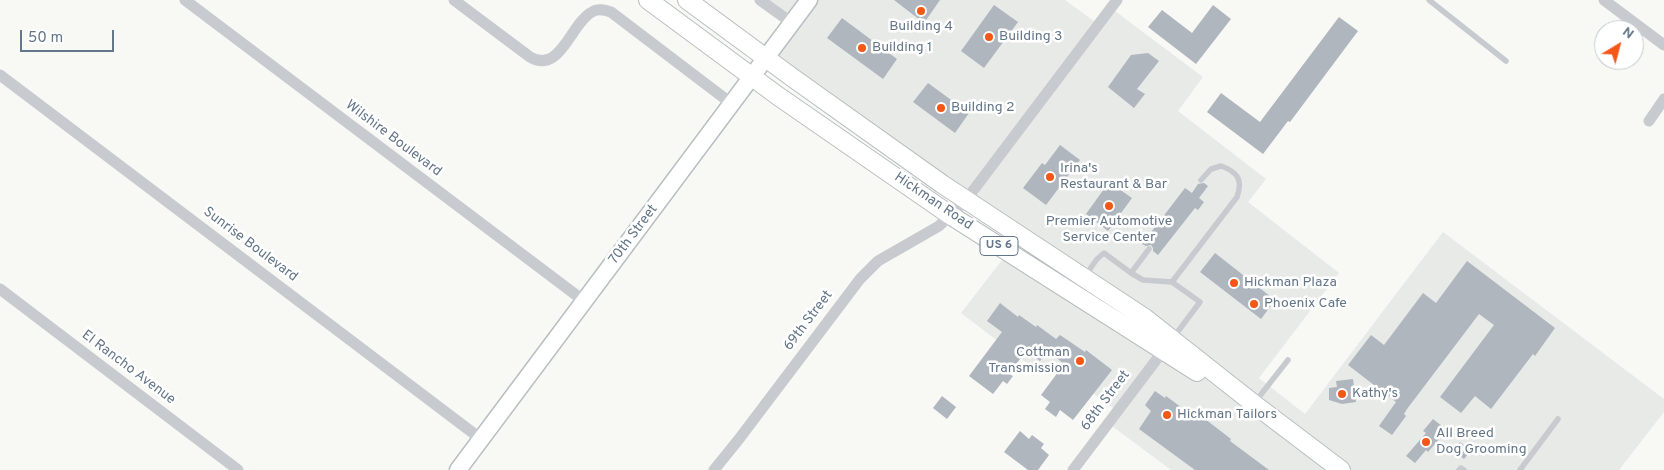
<!DOCTYPE html>
<html>
<head>
<meta charset="utf-8">
<style>
	body { margin:0 }
	#map { position:relative; width:1664px; height:470px; overflow:hidden; background:#f8f8f4; font-family:Overpass,sans-serif }
	canvas { display:block }
	.north { position:absolute; left:1594px; top:20px; width:50px; height:50px; box-sizing:border-box; background:#fff; border:1px solid #c1c8d0; border-radius:50%; rotate:37deg; font-size:14px; font-weight:700; line-height:20px; text-align:center; color:#647689 }
	.north::after { content:''; display:block; margin:auto; width:18px; height:22px; background:#f55717; clip-path:polygon(50% 0,100% 100%,50% 72%,0 100%) }
	.scale { position:absolute; left:20px; top:30px; width:94px; height:22px; box-sizing:border-box; border:2px solid #647689; border-top:0; padding-left:6px; font-size:15px; line-height:18px; white-space:nowrap; color:#647689; -webkit-text-stroke:4px #fff; paint-order:stroke }
</style>
</head>
<body>
<div id="map">
<canvas width="1664" height="470"></canvas>
<div class="north">N</div>
<div class="scale">50 m</div>
</div>
<script>
const ctx = document.querySelector('canvas').getContext('2d');
ctx.lineJoin = 'round';
function paint(path, color) { ctx.fillStyle = color; ctx.fill(path, 'evenodd'); }
function strokePath(path, color, width, dash) { ctx.strokeStyle = color; ctx.lineWidth = width; ctx.lineCap = dash ? 'butt' : 'round'; ctx.setLineDash(dash || []); ctx.stroke(path); }
function drawText(font, color, halo, rows, align = 'center') {
  ctx.font = font + ' Overpass,sans-serif'; ctx.lineWidth = 5; ctx.setLineDash([]); ctx.textBaseline = 'middle'; ctx.strokeStyle = halo; ctx.fillStyle = color; for (const [text, x, y, turn = 0] of rows) {
    ctx.save(); ctx.translate(x, y); ctx.rotate((+turn || 0) * Math.PI / 180); ctx.textAlign = isNaN(turn) ? turn : align; if (halo) ctx.strokeText(text, 0, 0); ctx.fillText(text, 0, 0); ctx.restore();
  }
}
const built = new Path2D(`
	M760,0H1065L1098,24L1111,8L1203,77L1178,111L1266,179L1248,202L1339,273L1259,378L1305,414L1443,232L1664,399V412L1619,470H1171L1108,423L1117,411L1060,369L1050,362L1041,374L961,313L1009,251L1208,379L1250,402L766,58L792,23Z`);
const building = new Path2D(`
	M894,0H940L924,23Z
	M994,5L1018,22L984,68L961,51Z
	M1213,5L1231,19L1196,64L1148,27L1162,10L1192,33Z
	M1339,17L1358,31L1290,122L1288,121L1263,154L1207,112L1221,93L1260,122Z
	M842,18L897,59L883,79L827,38Z
	M1148,53L1159,61L1137,89L1145,94L1134,108L1108,87L1131,55Z
	M928,83L969,113L955,133L913,102Z
	M1060,145L1080,160L1046,205L1023,188L1042,163L1045,165Z
	M1109,182L1132,198L1108,231L1086,214Z
	M1204,183L1208,186L1199,198L1204,202L1198,210L1195,208L1158,255L1153,251V248L1151,245L1146,246L1142,244L1185,188L1192,193L1198,184Z
	M1215,253L1275,300L1261,319L1200,272Z
	M1467,261L1555,328L1535,356L1533,354L1491,409L1475,396L1461,413L1440,397L1494,325L1479,314L1407,409L1404,414L1406,416L1392,435L1379,426L1396,402L1348,365L1371,335L1384,345L1423,293L1436,303Z
	M1000,303L1018,317L1019,315L1036,327L1037,325L1056,339L1060,335L1085,352L1086,350L1112,370L1073,420L1060,410L1056,417L1045,409L1050,402L1041,395L1064,364L1048,351L1040,361L1026,351L1009,374L1013,376L1007,384L1003,381L993,394L969,376L1002,332L987,321Z
	M1353,379L1356,402L1342,404L1329,400V388L1337,387L1336,381Z
	M1155,391L1165,398L1166,396L1193,416L1196,412L1231,439L1230,441L1269,470H1195L1139,429L1151,411L1145,405Z
	M942,396L956,407L947,419L933,408Z
	M1433,419L1447,430L1428,452L1426,450L1415,463L1406,456L1426,433L1423,431Z
	M1020,431L1029,439L1032,435L1044,444L1041,448L1049,455L1038,470H1028L1004,452Z
	M1460,442L1471,451L1464,459L1453,451Z`);
const lane = new Path2D(`
	M1429,0L1506,61
	M1131,273L1149,249
	M1085,276L1097,259L1104,253L1131,273L1143,280L1172,282L1200,302L1173,338
	M1172,282L1237,197C1243,180 1238,172 1221,166L1211,169L1201,180
	M1255,402L1288,360
	M1459,470L1461,468L1464,470
	M1520,470L1558,419`);
const street = new Path2D(`
	M185,0L584,301
	M454,0L530,57C560,75 571,23 592,12C598,8 605,10 611,12L732,104
	M760,0L792,23
	M1604,0L1664,45
	M0,75L481,439
	M1649,121L1664,99
	M0,289L238,470
	M714,470L739,439L860,279L878,261L939,226L966,200L1117,0
	M1073,470L1166,347`);
const secondary = new Path2D(`
	M458,470L809,0`);
const primary = new Path2D(`
	M648,0L778,96L950,215L1197,372
	M687,0L793,78L942,184L1145,318L1254,404L1341,470`);
const markers = [
	[921,11,5,"#f55717"],
	[989,37,5,"#f55717"],
	[862,48,5,"#f55717"],
	[941,108,5,"#f55717"],
	[1050,177,5,"#f55717"],
	[1109,206,5,"#f55717"],
	[1234,283,5,"#f55717"],
	[1254,304,5,"#f55717"],
	[1080,361,5,"#f55717"],
	[1342,394,5,"#f55717"],
	[1167,415,5,"#f55717"],
	[1426,442,5,"#f55717"]
];
const shields = [
	[999,246,38]
];
const shieldNames = [
	["US 6",999,246]
];
const poiNames = [
	["Building 4",921,27,"center"],
	["Building 3",999,37],
	["Building 1",872,48],
	["Building 2",951,108],
	["Irina's",1060,169],
	["Restaurant & Bar",1060,185],
	["Premier Automotive",1109,222,"center"],
	["Service Center",1109,238,"center"],
	["Hickman Plaza",1244,283],
	["Phoenix Cafe",1264,304],
	["Cottman",1070,353,"right"],
	["Transmission",1070,369,"right"],
	["Kathy's",1352,394],
	["Hickman Tailors",1177,415],
	["All Breed",1436,434],
	["Dog Grooming",1436,450]
];
const streetNames = [
	["Wilshire Boulevard",393,139,37],
	["Hickman Road",933,202,34],
	["70th Street",634,235,-53],
	["Sunrise Boulevard",250,245,37],
	["69th Street",809,321,-53],
	["El Rancho Avenue",128,368,37],
	["68th Street",1106,401,-53]
];
paint(built, '#e8eae8');
paint(building, '#afb6be');
strokePath(secondary, '#b9bec3', 19);
strokePath(primary, '#babec2', 20);
strokePath(lane, '#c7cbcf', 5.5);
strokePath(street, '#c7cbcf', 11);
strokePath(secondary, '#fff', 16);
strokePath(primary, '#fff', 18);
for (const [x, y, r, color] of markers) { const dot = new Path2D(); dot.arc(x, y, r, 0, 2 * Math.PI); ctx.fillStyle = color; ctx.fill(dot); strokePath(dot, '#fff', 2); }
for (const [x, y, w] of shields) { const box = new Path2D(); box.roundRect(x - w / 2, y - 9.5, w, 19, 4); ctx.fillStyle = '#fff'; ctx.fill(box); strokePath(box, '#647689', 1); }
drawText('bold 12px', '#647689', null, shieldNames);
drawText('14px', '#647689', '#fff', poiNames, 'left');
drawText('14px', '#647689', '#fff', streetNames);
</script>
</body>
</html>
